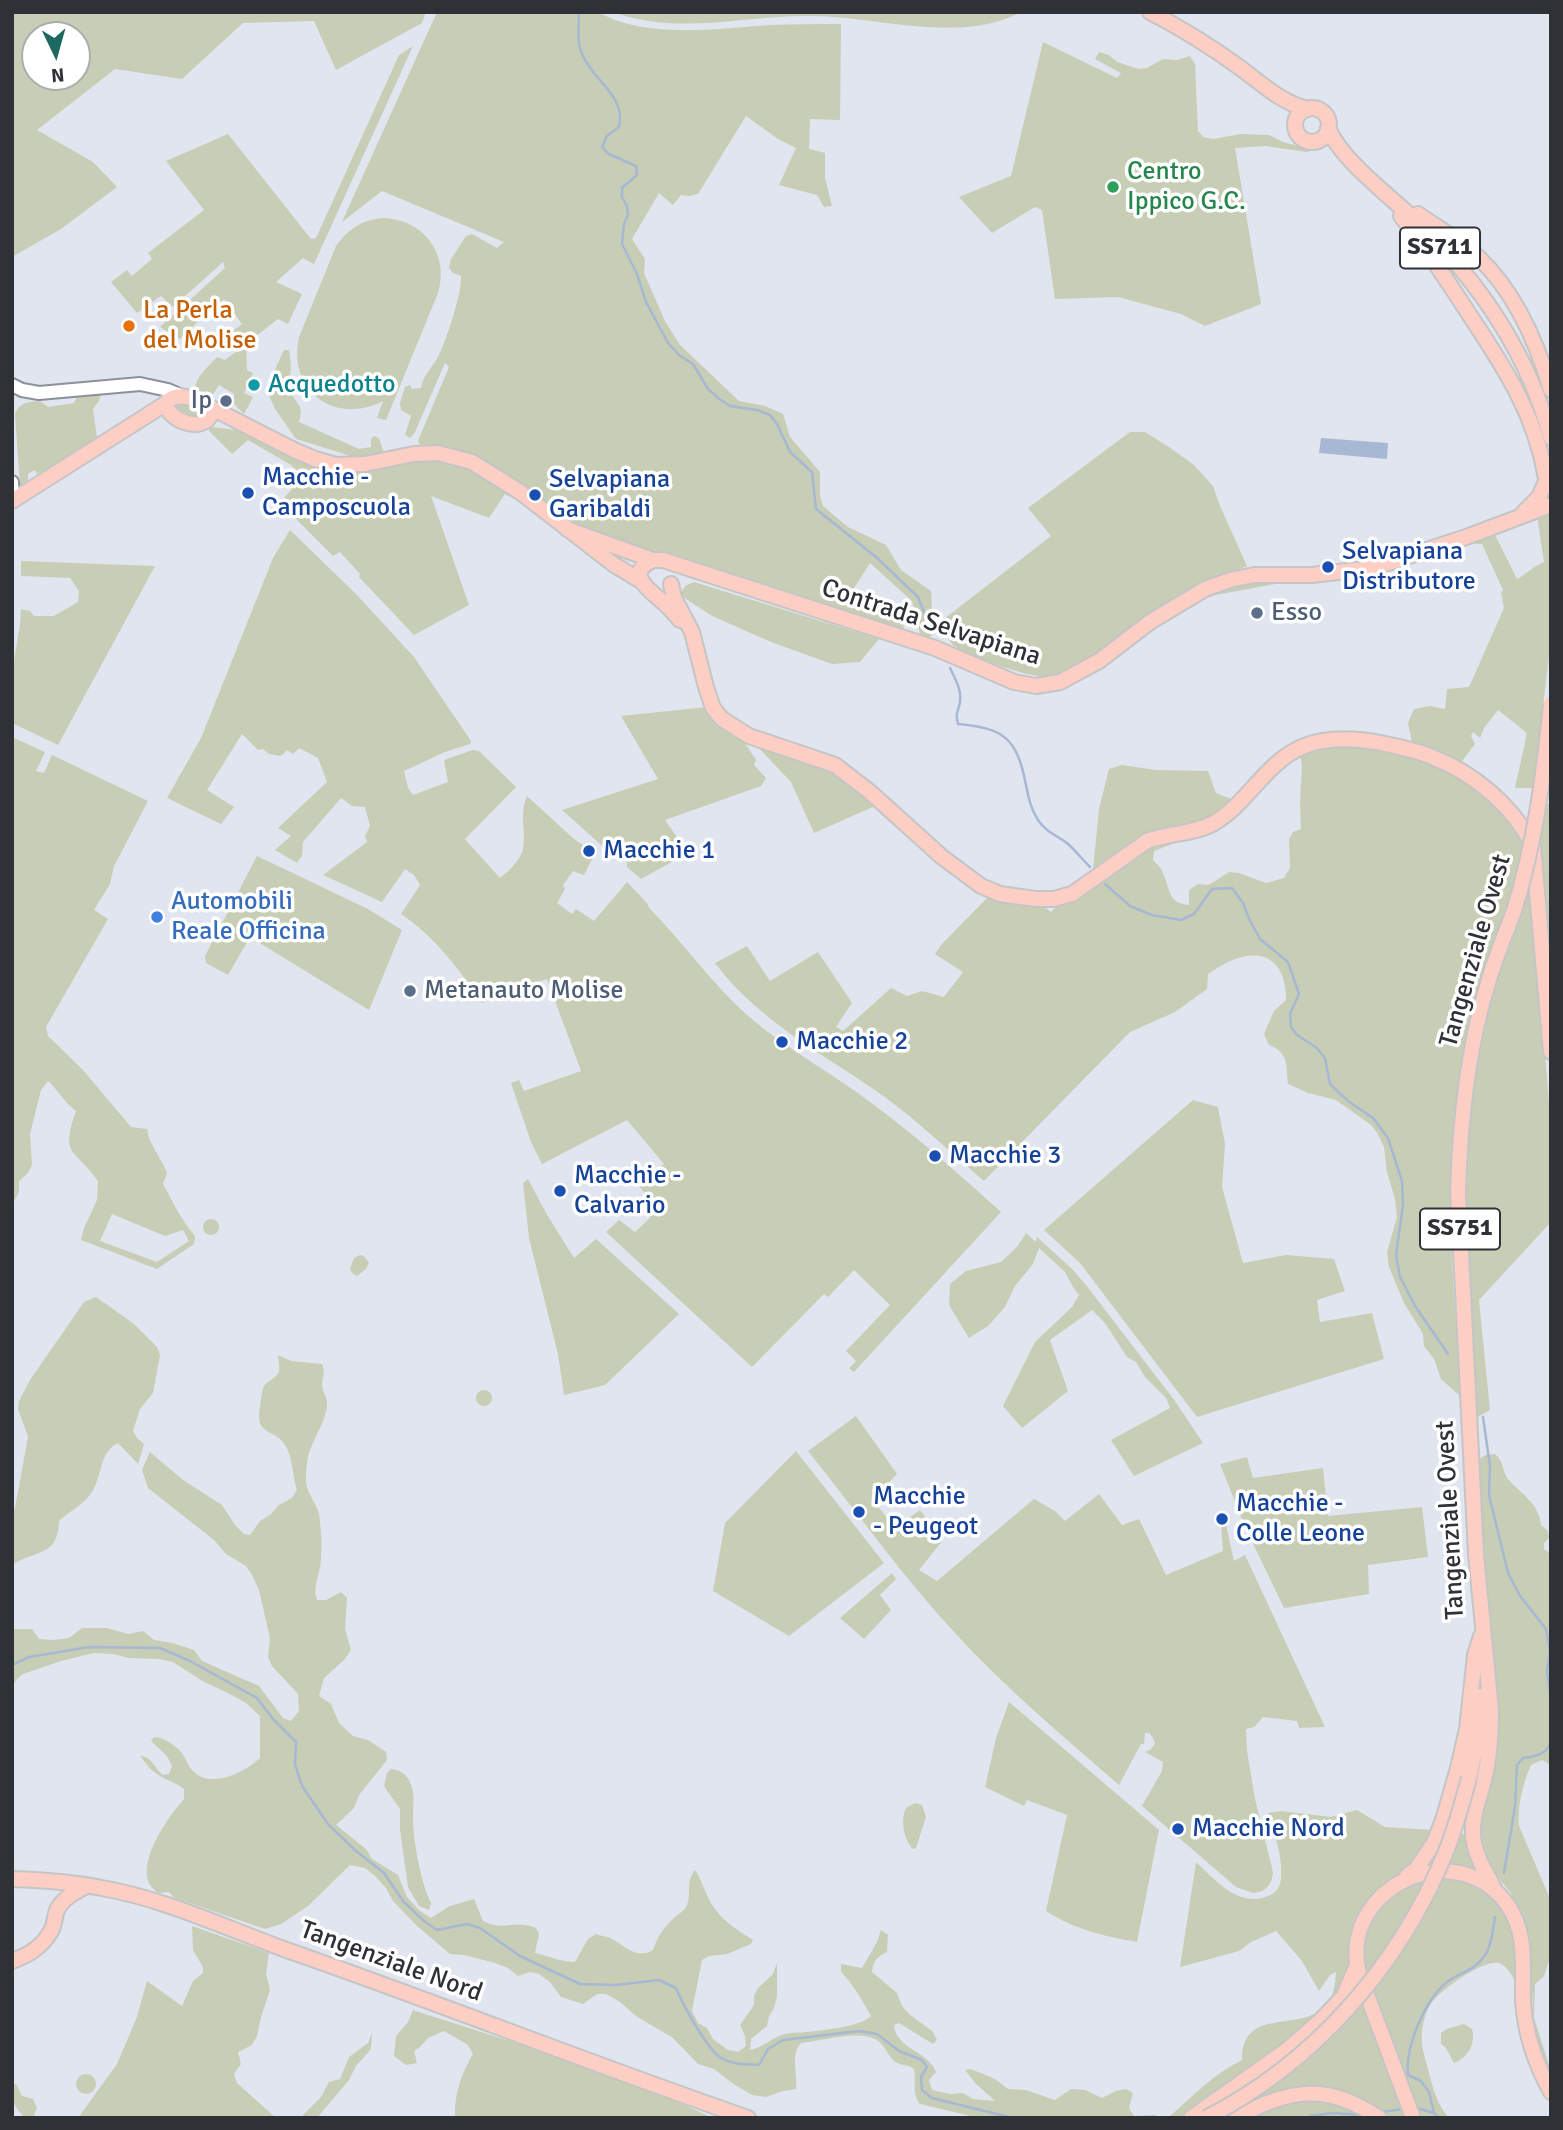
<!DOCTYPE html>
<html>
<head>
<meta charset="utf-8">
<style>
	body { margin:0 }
	#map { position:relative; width:1563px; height:2130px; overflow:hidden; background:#e0e5f0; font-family:Signika,sans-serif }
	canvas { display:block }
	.frame { position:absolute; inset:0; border:14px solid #2e3135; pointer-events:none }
	.north { position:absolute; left:21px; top:21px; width:70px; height:70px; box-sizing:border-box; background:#fff; border:2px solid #abadae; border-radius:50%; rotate:175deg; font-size:19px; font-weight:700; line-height:28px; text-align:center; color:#2e3135 }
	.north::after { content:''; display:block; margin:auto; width:24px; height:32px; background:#1d6861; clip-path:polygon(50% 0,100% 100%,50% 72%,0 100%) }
</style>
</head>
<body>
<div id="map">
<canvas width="1563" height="2130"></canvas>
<div class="frame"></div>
<div class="north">N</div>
</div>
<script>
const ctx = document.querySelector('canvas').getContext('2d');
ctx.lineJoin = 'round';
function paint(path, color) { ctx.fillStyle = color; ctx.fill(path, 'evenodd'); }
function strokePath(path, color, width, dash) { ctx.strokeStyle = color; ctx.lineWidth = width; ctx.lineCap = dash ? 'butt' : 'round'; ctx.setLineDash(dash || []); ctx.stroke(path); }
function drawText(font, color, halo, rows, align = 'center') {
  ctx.font = font + ' Signika,sans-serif'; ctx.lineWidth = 7; ctx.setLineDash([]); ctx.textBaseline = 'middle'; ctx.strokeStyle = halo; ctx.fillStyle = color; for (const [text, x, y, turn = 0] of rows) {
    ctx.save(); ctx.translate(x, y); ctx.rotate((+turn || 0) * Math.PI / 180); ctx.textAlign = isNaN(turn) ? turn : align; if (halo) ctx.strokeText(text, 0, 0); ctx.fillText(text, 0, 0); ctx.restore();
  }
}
const green = new Path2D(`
	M12,12H426L422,23L336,70L314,21L243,23L182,79L115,69L37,130L93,162L117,187L61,229L12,257ZM35,35H77V77H35Z
	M437,12H598C645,39 717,29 770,25C793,24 817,24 841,24L840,120L810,119L809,149L825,153V178L832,206L824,207L817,195L779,185L796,148L778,139L746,116L698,194L689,196L681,195L673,205L659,193L632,239L645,259L644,273L665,321L680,345L739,401L765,406L783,414L790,437L820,472V496L823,506L848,527L886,545L901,570L931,591L932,610L936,619H944L1051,536L1028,508L1130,432H1145L1169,447L1194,465L1213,486L1220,506L1247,566L1209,580L1073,670C1062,673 1052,677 1040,676C1026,676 961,654 952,644C949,641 948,638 946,634L950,627L945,620L939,629L928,638L920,634L912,601L870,563L849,596L899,615L903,621L904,631L652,553L585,530L489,463C465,450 448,448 421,446L418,441L449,367L445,363L415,432L410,438L405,435L411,416L401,410L400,403L405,387L410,385L412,389L421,388C423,375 433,367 439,355C447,338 462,293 461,276L453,273L449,268L451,259L466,236L472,234L497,248L504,242L382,191L342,222Z
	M613,12H1022C956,45 880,16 810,16C744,15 678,36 613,12Z
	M1043,42L1117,78L1121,73L1095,59L1099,52L1109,55L1117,62L1139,69L1147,68L1163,59L1177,60L1190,56L1195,64L1198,131L1203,137L1213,139L1241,134L1269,135L1283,142L1313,150L1307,152L1265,146L1235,148L1261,304L1205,326L1181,314L1118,297L1055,299L1042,210L1035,207L992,233L959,197L1011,176Z
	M413,46L314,264L303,258L276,282L302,294L288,324L278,319L246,344L247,370L253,373L244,393L253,397L244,414L234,404V394L219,385L213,394L195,393C193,379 208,367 217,357L225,360L246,344L241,336L236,338L230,333L242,324L224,299L207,313L180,339L160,327L225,268L223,262L173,307L161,296L137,313L111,282L127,270L132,276L152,259L148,253L204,210L166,161L228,134L311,239L316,238L399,55Z
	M384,218C424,220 450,254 438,293L386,420L377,418L383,401C335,426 287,391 299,337L336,246C348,229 363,219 384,218Z
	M284,350H289C292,364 290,378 290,392L300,407L301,413L299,422L359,449L371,447V439L374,436C382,438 380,445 384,452L378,456L360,459L296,439L275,409L267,391L272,376Z
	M101,393L99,401L93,409L97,438L45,470L37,474L35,470L28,474V480L20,487L15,414C20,402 28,402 40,401L48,407L74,403L77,397Z
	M180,404L191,406L199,414C191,418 180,414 176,406Z
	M212,427L244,431L300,457L402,462L442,461L461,464L477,471L510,492L508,496L505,494L489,518L431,496L469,605L414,635L359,577L360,574L340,552L333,556L280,503L303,476L291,465L248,440L232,454L209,431V428Z
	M1551,511V640L1533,788H1515L1527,733L1498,710L1484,728L1480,738L1473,732L1471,736L1475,744L1459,765L1436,752L1412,743L1408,723L1414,709L1430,706L1445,709L1447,689L1469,687L1504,608L1501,592L1503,590L1482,544H1476L1475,541L1494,533L1517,579C1527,574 1533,566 1544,562L1537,516Z
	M290,530L356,594L414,657L471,741L470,744L445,752L404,771L408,788L413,795L448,782L444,760L473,750L479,751L516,787L465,839L500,878C508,872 519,861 522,852C528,834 518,817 527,796L574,839L595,853L584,875L573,871L563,885L565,889L557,903L572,914L576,909L594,921L627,882L647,903L649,908C683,942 711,983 747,1015C787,1050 836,1075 878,1108C921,1140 961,1176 1001,1212L854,1372L849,1368L856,1361L846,1351L890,1305L854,1270L828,1297L824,1294L820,1298L752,1367L606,1232L619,1220L635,1232L650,1218L644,1210L651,1202L640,1187L664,1164L627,1120L542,1164L531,1142L511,1083L519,1080L524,1091L581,1071L547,979L482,1003C459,969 435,937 401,914L420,885L414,875L405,869L382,902L323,875L367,842L365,836L370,826L365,807L352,806L341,798L303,842L302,856L297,863L275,850L291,836L278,828L327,782L318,758L299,748L293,754L287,750L281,756L269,754L263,749L258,750L242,734L207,790L234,807L221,824L167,798L201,738L273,558Z
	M21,561L155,566L58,745L12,723V672L20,625L21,609L30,611L34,616H54L78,602L79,591L70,578L21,576Z
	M1269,579L1291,581L1205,597L1243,583Z
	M694,582L879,639L860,662L832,664L771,642L712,616L680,595L685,586Z
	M707,707L720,727L743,740L756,760L754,765L766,778L761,786L665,820L688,853L641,879L627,867V862L635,854L645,853L638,844L629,853L618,860L562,810L658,779L621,716Z
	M12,737L45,752L36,771L44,773L52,755L148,801L114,866L110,884L94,910L108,919L46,1027L48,1036L83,1070L131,1127L147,1129C149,1145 161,1157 167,1173L163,1184C173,1202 181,1220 195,1236L194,1244L157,1269L81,1240L84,1228L97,1200L98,1181C74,1147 60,1157 76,1111C64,1102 59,1091 48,1081L41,1090L30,1134L32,1165L28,1173L19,1181V1192L12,1205L14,1132L12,1126ZM112,1214L165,1236L183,1230L189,1241L157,1262L100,1241Z
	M752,741L835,771L875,806L814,833L791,782Z
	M1332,744L1391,749L1438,766L1462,779L1504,812L1526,840C1515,887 1496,932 1483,978C1473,1013 1466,1051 1460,1087C1441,1189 1456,1294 1460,1396L1441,1379L1434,1359L1424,1346L1423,1334L1404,1303L1389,1267L1387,1252L1397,1217L1395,1199L1387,1172L1384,1147L1378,1134L1371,1125L1336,1100L1308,1093L1288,1084C1286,1065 1289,1053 1269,1045L1264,1034L1274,1011L1286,1000C1286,969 1272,948 1238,958C1228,961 1217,968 1208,974L1207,989L1175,1012L1130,1032L984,1181C950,1152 918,1121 882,1095C824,1054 758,1021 715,963L747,946L770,981L818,952L852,1003L836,1027L843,1031L891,988L907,996L922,991L944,997L963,972L935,954L941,945L989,896L1040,904L1051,912L1060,903C1081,889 1151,838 1172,842L1170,845L1154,851L1153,860C1156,863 1159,866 1161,869C1171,886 1165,903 1189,905V890L1198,884L1209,885L1229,872L1239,873L1266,883L1284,878L1290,868L1289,839L1293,832L1301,829L1300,802L1302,766L1300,754Z
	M1122,765L1156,770L1208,771L1216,793L1234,800L1222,812L1093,870L1099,809L1109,769Z
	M1547,804H1551V997L1538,851Z
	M257,856L368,909L402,930L369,1010L250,937L228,975L206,963L205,956Z
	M1531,876L1551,1129V1222L1479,1300L1490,1410L1476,1418L1468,1274L1467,1186L1470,1090L1487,1010Z
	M1193,1100L1218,1107L1225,1144L1222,1187L1243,1263L1286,1255L1334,1259L1345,1291L1317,1300L1320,1322L1372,1313L1384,1359L1197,1417L1080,1263L1044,1230Z
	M528,1179L546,1213L574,1258L596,1239L679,1314L605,1385L564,1395L558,1354L529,1238L523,1183Z
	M203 1227a8 8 0 1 1 16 0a8 8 0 1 1-16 0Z
	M1026,1233L1036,1242L1037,1237L1072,1269L1086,1285L1175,1401L1203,1443L1134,1476L1111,1440L1170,1408L1166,1398L1145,1377L1136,1362L1127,1357L1105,1323L1092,1310L1050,1340L1068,1391L1022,1428L1003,1406L1035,1342L1072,1307L1079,1295L1073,1287L1065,1272L1039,1248L1033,1264L1015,1286L1005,1307L988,1326L969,1338L949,1305L950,1284L966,1271L1001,1262L1017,1247Z
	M360,1255L364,1256L369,1263L366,1269L357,1276L352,1273L350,1269L354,1258Z
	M96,1297L134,1324L157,1347L160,1355L153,1393L140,1409L133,1431L137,1438L144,1444L138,1464L118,1443C101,1451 102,1471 95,1486C88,1503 72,1509 59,1521C58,1557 37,1549 12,1565V1514L15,1508L28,1437L18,1409L19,1401L30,1380L84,1302Z
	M278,1355L291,1361L322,1364C326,1373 322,1376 322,1385C322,1392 328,1397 327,1405C326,1420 315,1436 310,1450C307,1458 306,1468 306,1476C304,1494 320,1504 320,1521C321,1533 322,1546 321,1558C321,1573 312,1586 317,1600H326L341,1592L347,1598L345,1629L351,1650L344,1660L324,1678L319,1696L331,1704L339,1723L353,1736L368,1740L386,1752L387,1760L359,1795L354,1808L336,1825L366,1849L372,1859L398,1875L407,1897L419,1910L431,1918L450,1906L474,1899L483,1921C505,1932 513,1919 536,1928L539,1934L535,1953C549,1956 561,1962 575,1962L588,1939L596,1934C601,1936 607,1936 612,1939C626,1946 636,1960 653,1950C657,1937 664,1927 674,1918C678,1914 683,1912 686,1907C693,1894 684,1884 695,1870C702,1880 704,1891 710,1901C719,1919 737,1930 753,1940L751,1944L727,1954L709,1956L702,1960L692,2011L698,2023L707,2028L713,2039L728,2050L738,2052L746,2046L745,2036L740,2025L754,2005V1996L758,1988L773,1974L777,1963V1996L774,2008L769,2016L767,2026L751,2039L750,2050C763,2048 772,2037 785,2034C792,2032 800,2033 807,2032C823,2030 861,2027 871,2016C862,2000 854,1985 841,1972V1964L862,1968L877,1942L881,1930L888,1935L887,1952C877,1957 873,1961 872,1972L897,1993L902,2006L909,2014L932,2031L937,2040L933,2044L899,2023L894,2025C896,2050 928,2050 936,2072L929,2080L932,2090L950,2094L963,2093L973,2099L995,2101L975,2083L965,2070L971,2069L995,2079L1008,2089L1026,2090L1055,2100L1071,2089L1085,2090L1102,2098L1116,2091L1126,2089L1133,2093L1129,2108L1134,2116L1155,2115L1158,2118H979L920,2104C911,2093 917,2082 914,2069C908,2064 900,2066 894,2061C887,2055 886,2046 877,2040C858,2029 823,2041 801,2043C790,2055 798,2074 796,2089L783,2091L766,2097L752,2095L732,2083L714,2069L698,2064L673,2038L636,2016L620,2002L606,1994H597L583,2004L561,1997L550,1982L539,1974L530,1972L518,1976L508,1968L495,1963L464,1955L450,1954L416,1925L393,1901L386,1888L375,1876L365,1868L350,1865L308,1906L281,1924L265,1929L175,1898L169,1892L158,1893C155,1890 152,1888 150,1885C137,1860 169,1816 184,1799V1789C175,1782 165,1780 157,1774C150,1770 145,1762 140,1756C152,1756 154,1768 163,1775L169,1774L172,1766L167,1756L151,1741L154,1737C164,1737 175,1745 182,1753C186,1759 188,1767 194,1772C212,1789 245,1772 260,1758V1716L246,1703L228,1693L204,1682L173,1662L158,1659L129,1658L113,1654L94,1653L61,1661L23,1674L16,1680L12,1689V1629H32L39,1639L54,1640L69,1638L82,1628H107L128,1634L143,1631L154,1640L173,1643L194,1650L202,1661L259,1686L283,1718L291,1721L299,1711L298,1694L272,1666L268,1657L270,1638L259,1590L252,1575L246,1566L226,1554L214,1540L148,1488L142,1470L150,1452L183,1480L222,1505L235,1525L244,1534L250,1535L260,1521L271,1514L279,1505L292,1498L297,1490C292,1474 293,1450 280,1439C272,1432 259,1431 259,1417C259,1413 262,1389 264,1386C268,1380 277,1378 279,1371C280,1367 278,1359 278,1355Z
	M476 1398a8 8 0 1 1 16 0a8 8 0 1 1-16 0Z
	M856,1416L897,1474L873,1500L895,1528L920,1510L943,1540L919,1570L937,1581L1034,1499L1055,1511L1065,1521L1099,1494L1122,1525L1139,1519L1166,1575L1223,1551L1221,1523L1225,1520L1234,1561L1245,1555L1325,1727L1299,1728L1297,1721L1263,1717L1254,1727L1246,1729L1247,1751L1255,1799L1273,1872C1272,1885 1266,1892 1253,1893L1236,1887L1142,1806L1162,1771L1163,1762L1145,1752L1150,1750L1155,1744L1153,1738L1149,1733H1145L1144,1744H1141L1119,1785C1063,1736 1005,1688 955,1633C902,1576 857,1512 808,1451Z
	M796,1451L884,1563L789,1636L713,1591L725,1523Z
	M1495,1454C1504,1461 1502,1471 1508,1479C1521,1494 1539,1503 1541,1525L1548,1531L1549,1538L1544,1543V1549L1551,1554V1765L1542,1760L1531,1765C1523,1783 1517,1807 1519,1826L1551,1901V1955L1544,1976L1535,1984L1534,2018L1551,2071V2081L1539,2050L1534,2027L1529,1936L1523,1917L1510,1892L1481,1857L1478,1826L1498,1733V1697L1485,1571L1479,1460L1485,1455Z
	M1247,1457L1253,1478L1323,1468L1328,1516L1422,1507L1428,1557L1368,1565L1369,1594L1284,1608L1245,1527L1220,1464Z
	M892,1573L896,1579L880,1595L891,1610L864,1639L840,1618Z
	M1009,1702L1159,1830L1137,1942C1103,1936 1076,1930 1046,1911L1067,1815L1027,1800L1024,1806L985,1787L996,1738Z
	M391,1769C401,1770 408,1775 411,1785C415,1795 413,1807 413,1817C413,1840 421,1884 431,1903L429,1910L419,1906L408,1887L400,1829V1809L384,1786L387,1773Z
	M915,1803L922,1805L926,1817L916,1848L913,1849C904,1840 900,1820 906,1808Z
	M1357,1810L1385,1827L1434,1830L1412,1865L1376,1894L1347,1981L1311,2034L1361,1964L1363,1937L1383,1900L1423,1877L1460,1876L1496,1897L1518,1933V1989C1514,1979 1509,1967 1499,1963C1483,1959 1438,1991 1430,2005C1427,2010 1424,2019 1423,2025C1419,2042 1425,2058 1429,2073C1433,2089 1438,2106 1449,2118H1168C1192,2097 1213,2074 1242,2060C1242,2007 1297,2032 1323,2008C1334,1999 1335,1985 1336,1972L1330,1975L1319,1991L1302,1961L1276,1931L1251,1942L1239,1951L1180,1967L1196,1862C1214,1879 1238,1907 1265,1897C1275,1894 1281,1888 1281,1877C1283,1856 1274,1833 1268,1813L1281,1811L1331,1817Z
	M1444,1832L1465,1834L1474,1865L1481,1875L1422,1868Z
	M192,1926L269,1953L266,1974L270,1990L261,2017L257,2036L252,2045L238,2052L241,2064L234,2074L237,2083L276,2118H78L117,2064L137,2017L147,1981L182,2006L193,1981L203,1973V1967L193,1950Z
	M413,2010C514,2043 617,2073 713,2118H455C454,2095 461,2074 473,2054L468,2045L444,2031L428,2038L420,2047L414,2051L417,2063L406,2065L394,2056L396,2036L408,2022Z
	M1464,2024L1472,2029C1476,2045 1468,2057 1454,2063L1446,2048L1441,2044V2033L1447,2029Z
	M372,2033L371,2049L356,2066L349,2080L317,2118H300L321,2097L329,2082L340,2079L349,2057L368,2043Z
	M76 2084a10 10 0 1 1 20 0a10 10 0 1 1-20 0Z
	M16,2084L22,2096L33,2099L37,2108L34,2116L36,2118H25C13,2105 12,2102 12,2085Z`);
const water = new Path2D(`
	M1321,438L1388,443L1387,459L1319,453Z`);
const stream = new Path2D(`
	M579,12C579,27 576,42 583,56C595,83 626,95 619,127L607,136L602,147L609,154L636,166L637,175L622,188V197L627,206L628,215L624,224L622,244L637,274L646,302L668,343L679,355L693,364L708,389L718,398L730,406L757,410L770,415L777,424L790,452L812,472L816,509L876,557L918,597L930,627
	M950,668C955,678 962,691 960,702C958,713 955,712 958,724C1004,728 1017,738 1026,785C1029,799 1030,807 1038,820C1046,832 1056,835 1067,843C1075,850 1082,859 1090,867
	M1105,884L1130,906L1152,915L1181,920L1194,914L1212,889L1232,888L1243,903L1250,921L1260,939L1288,962L1299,994L1290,1014L1291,1027L1297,1035L1317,1048L1325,1058L1330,1084L1348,1101L1373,1118L1388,1138L1402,1181L1403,1205L1396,1255L1400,1277L1415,1306L1448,1354
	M1483,1417L1490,1466L1489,1495L1508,1573L1520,1596L1546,1629L1550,1651L1547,1671L1551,1699
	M12,1665L29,1657L89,1647L160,1648L190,1661L257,1698L273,1719L296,1742L295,1764L302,1786L328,1824L356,1851L384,1873L403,1901L424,1921L437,1930L467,1924L480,1928L520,1956L580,1984L616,1985L659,1980L676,1988C683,2005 707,2049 721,2058C733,2065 745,2064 759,2065L768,2049L783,2040L859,2031L877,2034L899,2051L922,2060L927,2067L921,2077L922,2090L932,2098L1013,2118
	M1504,1873L1515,1807L1517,1765L1523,1758C1536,1756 1545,1755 1551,1743
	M1417,2108L1434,2113L1439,2118
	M1382,2112L1403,2109
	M1434,2113L1429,2092L1421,2081L1408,2075C1405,2047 1425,2000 1447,1982C1462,1971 1474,1972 1486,1954C1492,1944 1493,1929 1495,1917
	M1310,2116L1333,2113L1362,2115`);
const minor = new Path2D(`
	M12,385L22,390L39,393L140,384L168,390L182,396
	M12,482L13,501`);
const major = new Path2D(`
	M1150,12C1181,28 1210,46 1239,67C1260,82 1281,103 1308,109
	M1295 125a17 17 0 1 1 34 0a17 17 0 1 1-34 0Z
	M1328,128C1342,161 1390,196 1416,221C1479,281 1528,354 1551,438
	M1418,214C1438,228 1461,241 1479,258C1516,293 1537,343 1551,390
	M1401,216C1426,247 1447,281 1469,314C1504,367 1536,415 1546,479
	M206,405L211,415C201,433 170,421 165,404C174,392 188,396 200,402L294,450L315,459L336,465L365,464L414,454L438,453L472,462L520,492L613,564L641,581
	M12,501L165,404
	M1523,513L1539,497L1550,473
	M567,529L653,560H663L935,648L1014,682L1036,686L1060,682L1099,661L1150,622L1205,589L1230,580L1254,575H1312L1373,568L1469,536L1551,505
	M653,560C623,574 651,591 664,603C670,608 675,614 680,620
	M671,584L674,598L692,632L706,687L713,708L722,719L749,736L835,765L870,792L942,857L981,886L1000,894L1035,899H1054L1072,894L1147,841C1168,833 1194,834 1214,823C1248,803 1265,763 1302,747C1325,737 1350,738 1375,742C1394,746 1413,749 1432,757C1474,773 1513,806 1533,846L1551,1052
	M1469,1778L1476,1747L1480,1696
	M1407,1876L1416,1869L1434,1843L1443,1820L1458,1768L1467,1729L1475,1655L1481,1636
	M12,1879C42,1880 73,1882 102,1888C170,1900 234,1932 298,1954C449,2007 597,2066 748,2118
	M1494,1888C1485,1871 1473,1852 1473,1833C1472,1815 1480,1797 1484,1780C1490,1757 1491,1733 1491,1710L1476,1554L1458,1192C1460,1122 1467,1050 1488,983C1495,958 1505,935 1514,911
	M12,1961C27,1956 43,1946 51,1931C55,1925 54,1917 57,1910C63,1898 75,1892 86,1886
	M1191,2118L1288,2049L1321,2020L1343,1997L1357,1965
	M1235,2118C1289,2089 1326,2082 1379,2118
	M1413,2118C1399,2081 1386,2045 1372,2008C1367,1994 1359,1978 1357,1963C1351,1916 1389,1877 1433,1872C1462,1868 1491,1881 1507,1904C1528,1934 1522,1968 1523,2001C1525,2032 1536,2065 1551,2092`);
const majorBridge = new Path2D(`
	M1514,911C1535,843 1544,774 1551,704
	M1206,2118C1314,2063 1399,1966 1445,1854C1455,1830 1462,1804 1469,1778`);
const markers = [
	[1113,187,7,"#2e9e5b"],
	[129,326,7,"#e8710a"],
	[254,385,7,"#0f9aa8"],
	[226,401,7,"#5c6f8a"],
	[248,493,7,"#1a4fb4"],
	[535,495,7,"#1a4fb4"],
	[1328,567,7,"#1a4fb4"],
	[1257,613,7,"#5c6f8a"],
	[589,851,7,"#1a4fb4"],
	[157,917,7,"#3f7fe0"],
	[410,991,7,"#5c6f8a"],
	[782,1042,7,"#1a4fb4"],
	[935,1156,7,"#1a4fb4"],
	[560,1191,7,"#1a4fb4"],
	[859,1512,7,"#1a4fb4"],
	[1222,1519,7,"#1a4fb4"],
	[1178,1829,7,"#1a4fb4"]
];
const shields = [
	[1440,248,80],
	[1460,1229,80]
];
const shieldNames = [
	["SS711",1440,248],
	["SS751",1460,1229]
];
const leisureNames = [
	["Centro",1127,172],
	["Ippico G.C.",1127,202]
];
const foodNames = [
	["La Perla",143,311],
	["del Molise",143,341]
];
const cultureNames = [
	["Acquedotto",268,385]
];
const serviceNames = [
	["Ip",212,401,"right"],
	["Esso",1271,613],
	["Metanauto Molise",424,991]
];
const transitNames = [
	["Macchie -",262,478],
	["Camposcuola",262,508],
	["Selvapiana",549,480],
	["Garibaldi",549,510],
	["Selvapiana",1342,552],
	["Distributore",1342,582],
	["Macchie 1",603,851],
	["Macchie 2",796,1042],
	["Macchie 3",949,1156],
	["Macchie -",574,1176],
	["Calvario",574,1206],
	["Macchie",873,1497],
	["- Peugeot",873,1527],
	["Macchie -",1236,1504],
	["Colle Leone",1236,1534],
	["Macchie Nord",1192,1829]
];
const streetNames = [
	["Contrada Selvapiana",931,623,18],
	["Tangenziale Ovest",1476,951,-74],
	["Tangenziale Ovest",1451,1520,-93],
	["Tangenziale Nord",391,1962,20]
];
const shopNames = [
	["Automobili",171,902],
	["Reale Officina",171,932]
];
paint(green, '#c7ceb5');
paint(water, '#a6b8d3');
strokePath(stream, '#a6b8d3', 2.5);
strokePath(minor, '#8c919b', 16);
strokePath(major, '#c4c5c6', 18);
strokePath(minor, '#fff', 12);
strokePath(major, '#fdcec4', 14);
strokePath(majorBridge, '#c4c5c6', 18, []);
strokePath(majorBridge, '#fdcec4', 14);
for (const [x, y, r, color] of markers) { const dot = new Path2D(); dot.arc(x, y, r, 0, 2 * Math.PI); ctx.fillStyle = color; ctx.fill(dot); strokePath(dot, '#fff', 2.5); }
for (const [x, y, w] of shields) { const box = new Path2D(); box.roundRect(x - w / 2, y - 20.5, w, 41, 5); ctx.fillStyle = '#fff'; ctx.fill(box); strokePath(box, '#2e3135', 2); }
drawText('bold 24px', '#2e3135', null, shieldNames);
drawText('26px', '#27864d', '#fff', leisureNames, 'left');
drawText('26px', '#c56008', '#fff', foodNames, 'left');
drawText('26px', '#0d838f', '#fff', cultureNames, 'left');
drawText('26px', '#4e5e75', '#fff', serviceNames, 'left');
drawText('26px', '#164399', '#fff', transitNames, 'left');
drawText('26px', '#2e3135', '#fff', streetNames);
drawText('26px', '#366cbe', '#fff', shopNames, 'left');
</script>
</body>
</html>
